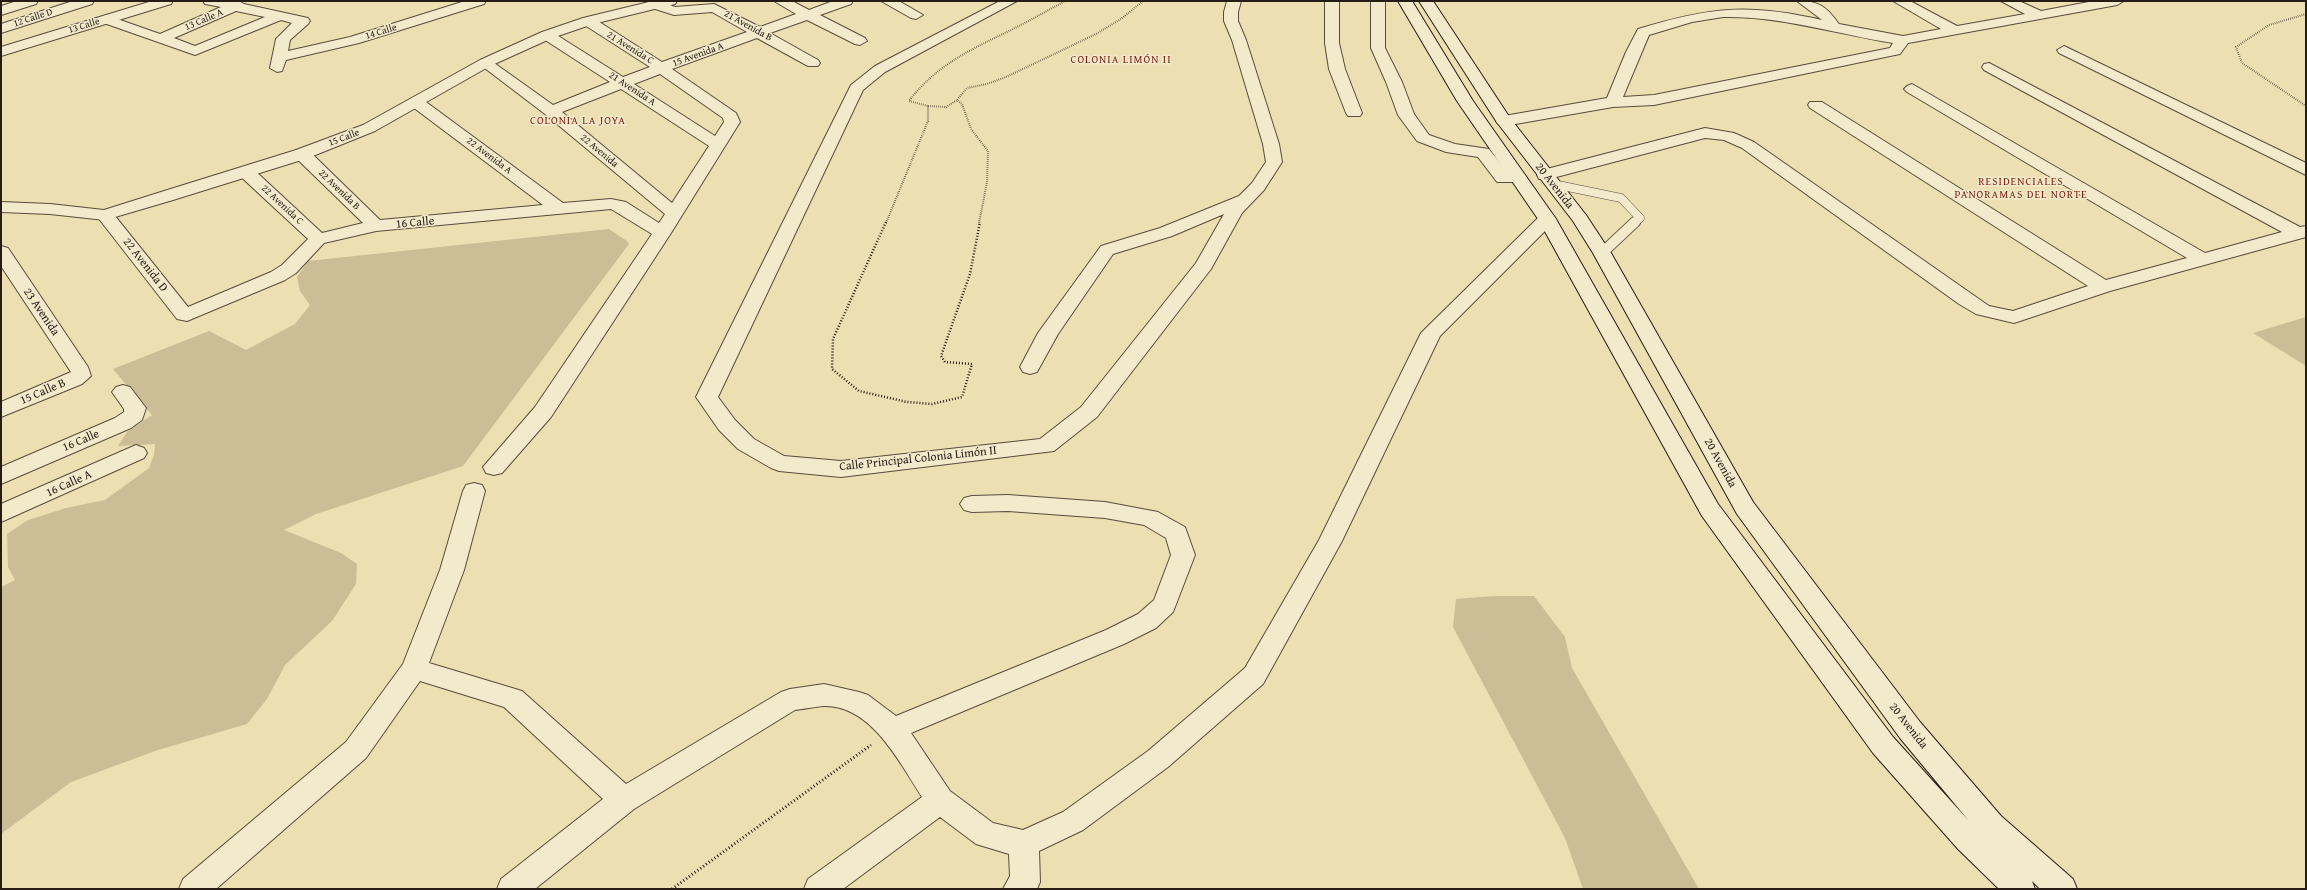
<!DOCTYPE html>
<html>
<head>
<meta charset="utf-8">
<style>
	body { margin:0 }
	#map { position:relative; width:2307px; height:890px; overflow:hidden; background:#ecdfb1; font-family:"Gentium Book Plus",serif }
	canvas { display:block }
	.frame { position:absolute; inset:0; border:2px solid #271b15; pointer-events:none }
</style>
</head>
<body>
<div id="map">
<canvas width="2307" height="890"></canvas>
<div class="frame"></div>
</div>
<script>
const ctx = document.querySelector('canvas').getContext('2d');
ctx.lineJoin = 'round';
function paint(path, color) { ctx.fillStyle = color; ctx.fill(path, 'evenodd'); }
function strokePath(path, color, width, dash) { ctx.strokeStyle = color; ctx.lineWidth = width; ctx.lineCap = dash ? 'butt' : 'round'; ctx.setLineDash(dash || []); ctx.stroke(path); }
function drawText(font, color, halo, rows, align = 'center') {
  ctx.font = font + ' "Gentium Book Plus",serif'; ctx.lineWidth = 3; ctx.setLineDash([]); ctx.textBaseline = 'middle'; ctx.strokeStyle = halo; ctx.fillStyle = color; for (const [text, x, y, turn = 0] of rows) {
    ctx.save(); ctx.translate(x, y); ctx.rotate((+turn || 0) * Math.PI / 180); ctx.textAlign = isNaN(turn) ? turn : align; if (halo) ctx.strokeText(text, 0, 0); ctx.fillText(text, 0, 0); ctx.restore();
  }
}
const green = new Path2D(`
	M609,229L627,241L629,244L463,466L316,514L284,530L341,553L357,564L356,584L332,621L285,665L267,699L247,724L158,750L71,782L1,834V587L15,580L8,567L7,534L28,520L66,508L105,500L149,468L154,455L155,444L118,446L127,432L152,415L113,369L209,331L246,350L295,324L310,305L300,291L297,277L308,261Z
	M2306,317V366L2253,333Z
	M1494,596H1534L1565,637L1572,668L1699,889H1583L1565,838L1453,627L1456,599Z`);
const pathFar2 = new Path2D(`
	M2306,14L2269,25L2236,47L2242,63L2306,106
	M928,106L946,107L957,100
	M886,223L928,121V106L909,101C936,65 972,49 1011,30C1029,21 1047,11 1065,1
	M979,223L987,182L988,151L971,129L962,104L957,100L967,88L987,84L1006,77L1096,34L1121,19L1143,1`);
const pathFar1 = new Path2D(`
	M886,222L833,339L832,369L859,391L907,402L932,404L962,397L972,364L945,362L941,356L970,274L980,222`);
const path = new Path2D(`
	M672,889L871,745`);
const serviceFar1 = new Path2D(`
	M1553,184L1621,198L1640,218L1634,223`);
const service = new Path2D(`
	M1602,253L1635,222`);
const minor = new Path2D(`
	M17,1H38L36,4L1,15V6Z
	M73,1H94L92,4L1,33V24Z
	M203,1H239L244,4L308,18L310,21L308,24L290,40L288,51L350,37L465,1H486L484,4L359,43L286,60L282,71L277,72L270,68L276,39L292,23L281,20L195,55L101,22L99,19L106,15L160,34L221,7L205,4ZM236,11L265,17L195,46L174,38Z
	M649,1H659L675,7L714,4L760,27L796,14L774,1H792L809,10L833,1H853L851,4L820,15L865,38L867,41L860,45L855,44L807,20L770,33L818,60L820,63L818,66H808L757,38L672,69L736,113L740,122L671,233L551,417L502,473L494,475L486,473L483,467L535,407L652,234L611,209L376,231L324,243L296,273L285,280L187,321L177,319L96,215L99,211H111L188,307L271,272L282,265L308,239L240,176L238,172L240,168H252L322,233L363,223L296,158L294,154L296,150H308L380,220L543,205L410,105L408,102L410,99H422L563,203L611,199L626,202L659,223L665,214L545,114L478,63L485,59L490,60L553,105L610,82L542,38L540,35L542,32H552L623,77L650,67L583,24L581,21L583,18H593L662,62L747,32L712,12L674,15L649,7L647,4ZM660,74L723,118L724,122L715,136L634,84ZM621,89L709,146L672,203L562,112Z
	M881,1H899L923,15L916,19L911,18Z
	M1000,1H1017L885,72L863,90L718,397L735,420L754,439L784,456L841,461L1040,439L1081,407L1196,263L1224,214L1172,236L1113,254L1058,334L1037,372L1030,374L1023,372L1020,367L1038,333L1101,246L1160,228L1239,196L1252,183L1266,162L1263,144L1232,40L1224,21V12L1227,1H1241L1238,12V21L1246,40L1279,144L1282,162L1264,190L1242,213L1211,269L1097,417L1054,451L841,477L779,471L771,468L738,449L719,430L696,397L851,85L875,66Z
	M1325,1H1339V43L1345,69L1362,113L1360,116H1348L1346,113L1329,69L1325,43Z
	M1371,1H1385V48L1402,82L1414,114L1429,135L1455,144L1489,149L1508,173L1524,174L1527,178L1524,182H1497L1478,157L1446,152L1417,141L1398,115L1386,82L1371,48Z
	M1797,1C1819,1 1826,6 1839,24L1903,36L1941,29L1893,1H1910L1957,26L2025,14L2001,1H2019L2041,11L2094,1H2124L2117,5L1908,43L1900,54L1895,55L1654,105L1613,107L1504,126L1498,124L1496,121L1498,118L1504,116L1607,98L1626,52L1638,29C1710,7 1748,3 1822,20ZM1723,17C1782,16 1836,34 1893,43L1890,48L1654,95L1623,97L1649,35L1692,22Z
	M2064,46L2306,163V175L2059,53L2057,50Z
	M1989,63L2300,227L2306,226V237L2110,291L2014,323L1976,314L1959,304L1742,148L1724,140L1705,138L1545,180L1539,179L1537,175L1539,171L1705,128L1734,133L1754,142L1989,306L2013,311L2088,286L1810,108L1808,105L1810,102H1822L2106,280L2187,258L1907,92L1904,89L1907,86L1912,84L2205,253L2282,232L1984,70L1982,67L1984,64Z
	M1547,214L1553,215L1556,219L1553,223L1440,336L1342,541L1263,684L1168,767L1083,830L1039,851L1040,882L1037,889H1003L1010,876L1009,854L976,844L940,817L843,889H804L808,879L922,797C900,763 871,704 823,706C814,707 804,709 795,710L634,809L535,889H497L501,879L603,799L504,707L420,681L366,758L216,889H179L183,879L346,742L403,664L440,570L463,491L466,485L474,483L482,485L485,491L464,570L429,663L522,691L626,784L781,692L790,689L824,684L859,692L868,695L896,716L1106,630L1138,614L1154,600L1171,555L1166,538L1144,525L1105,518L1008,511L972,512L964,510L960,504L964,498L972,496L1008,495L1105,502L1158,512L1185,527L1195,555L1173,612L1156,628L1124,644L911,733L950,791L993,823L1023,830L1063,812L1148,751L1245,668L1319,540L1421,333L1541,215Z
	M1,246L8,248L88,367L91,376L82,384L1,417V402L71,372L1,266Z
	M123,385L130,387L146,408L142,420L131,428L1,484V467L115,418L124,412V409L112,392L116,387Z
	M136,445L144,448L147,453L144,458L1,522V504Z`);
const tertiary = new Path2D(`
	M152,1H173L171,4L1,56V47Z
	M653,1H677L675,4L593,24L552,38L490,66L375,131L308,158L173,200L105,220L50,214L1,212V202L50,204L104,210L161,192L296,150L363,125L480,60L542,32L583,18Z`);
const secondary = new Path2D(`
	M1398,1H1412L1473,101L1556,219L1718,504L1893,737L1969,821L1900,738L1737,514L1593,253L1573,221L1496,121L1419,1H1433L1510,118L1586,215L1611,253L1753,502L1920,722L2001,816L2073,879L2077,889H2040L2032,881L2035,889H1999L1958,849L1873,753L1702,516L1538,219L1457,101Z`);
const farStreetnames = [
	["12 Calle D",33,18,-18],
	["13 Calle A",204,20,-23],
	["13 Calle",84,26,-17],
	["21 Avenida B",748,26,29],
	["14 Calle",381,32,-17],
	["21 Avenida C",630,48,32],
	["15 Avenida A",698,55,-20],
	["21 Avenida A",632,89,33],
	["15 Calle",344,138,-21],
	["22 Avenida",599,151,40],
	["22 Avenida A",489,156,37],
	["22 Avenida B",339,190,44],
	["22 Avenida C",282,205,43]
];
const farNeighbourhoodnames = [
	["COLONIA LIMÓN II",1121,60],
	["COLONIA LA JOYA",578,121],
	["RESIDENCIALES",2021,182],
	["PANORAMAS DEL NORTE",2021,195]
];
const streetNames = [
	["20 Avenida",1554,186,52],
	["16 Calle",415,223,-5],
	["22 Avenida D",145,265,52],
	["23 Avenida",41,312,56],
	["15 Calle B",43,392,-23],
	["16 Calle",81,441,-23],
	["Calle Principal Colonia Limón II",918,459,-6],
	["20 Avenida",1720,463,61],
	["16 Calle A",69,484,-24],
	["20 Avenida",1908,726,52]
];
paint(green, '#cbbe96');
strokePath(serviceFar1, '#584c3c', 9);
strokePath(service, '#584c3c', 12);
strokePath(minor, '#584c3c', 2);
strokePath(tertiary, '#584c3c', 2);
strokePath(secondary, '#271b15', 2);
strokePath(pathFar2, '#271b15', 2, [0.5, 1.5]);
strokePath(pathFar1, '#271b15', 2.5, [1, 2]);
strokePath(path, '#271b15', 3, [1, 2.5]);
strokePath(serviceFar1, '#f3eacc', 8);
strokePath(service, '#f3eacc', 10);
paint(minor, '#f3eacc');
paint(tertiary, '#f3eacc');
paint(secondary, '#f3eacc');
drawText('10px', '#271b15', '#f3eacc', farStreetnames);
ctx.letterSpacing = '1px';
drawText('11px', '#7a1f14', '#f3eacc', farNeighbourhoodnames);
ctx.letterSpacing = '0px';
drawText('12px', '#271b15', '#f3eacc', streetNames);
</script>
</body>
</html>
